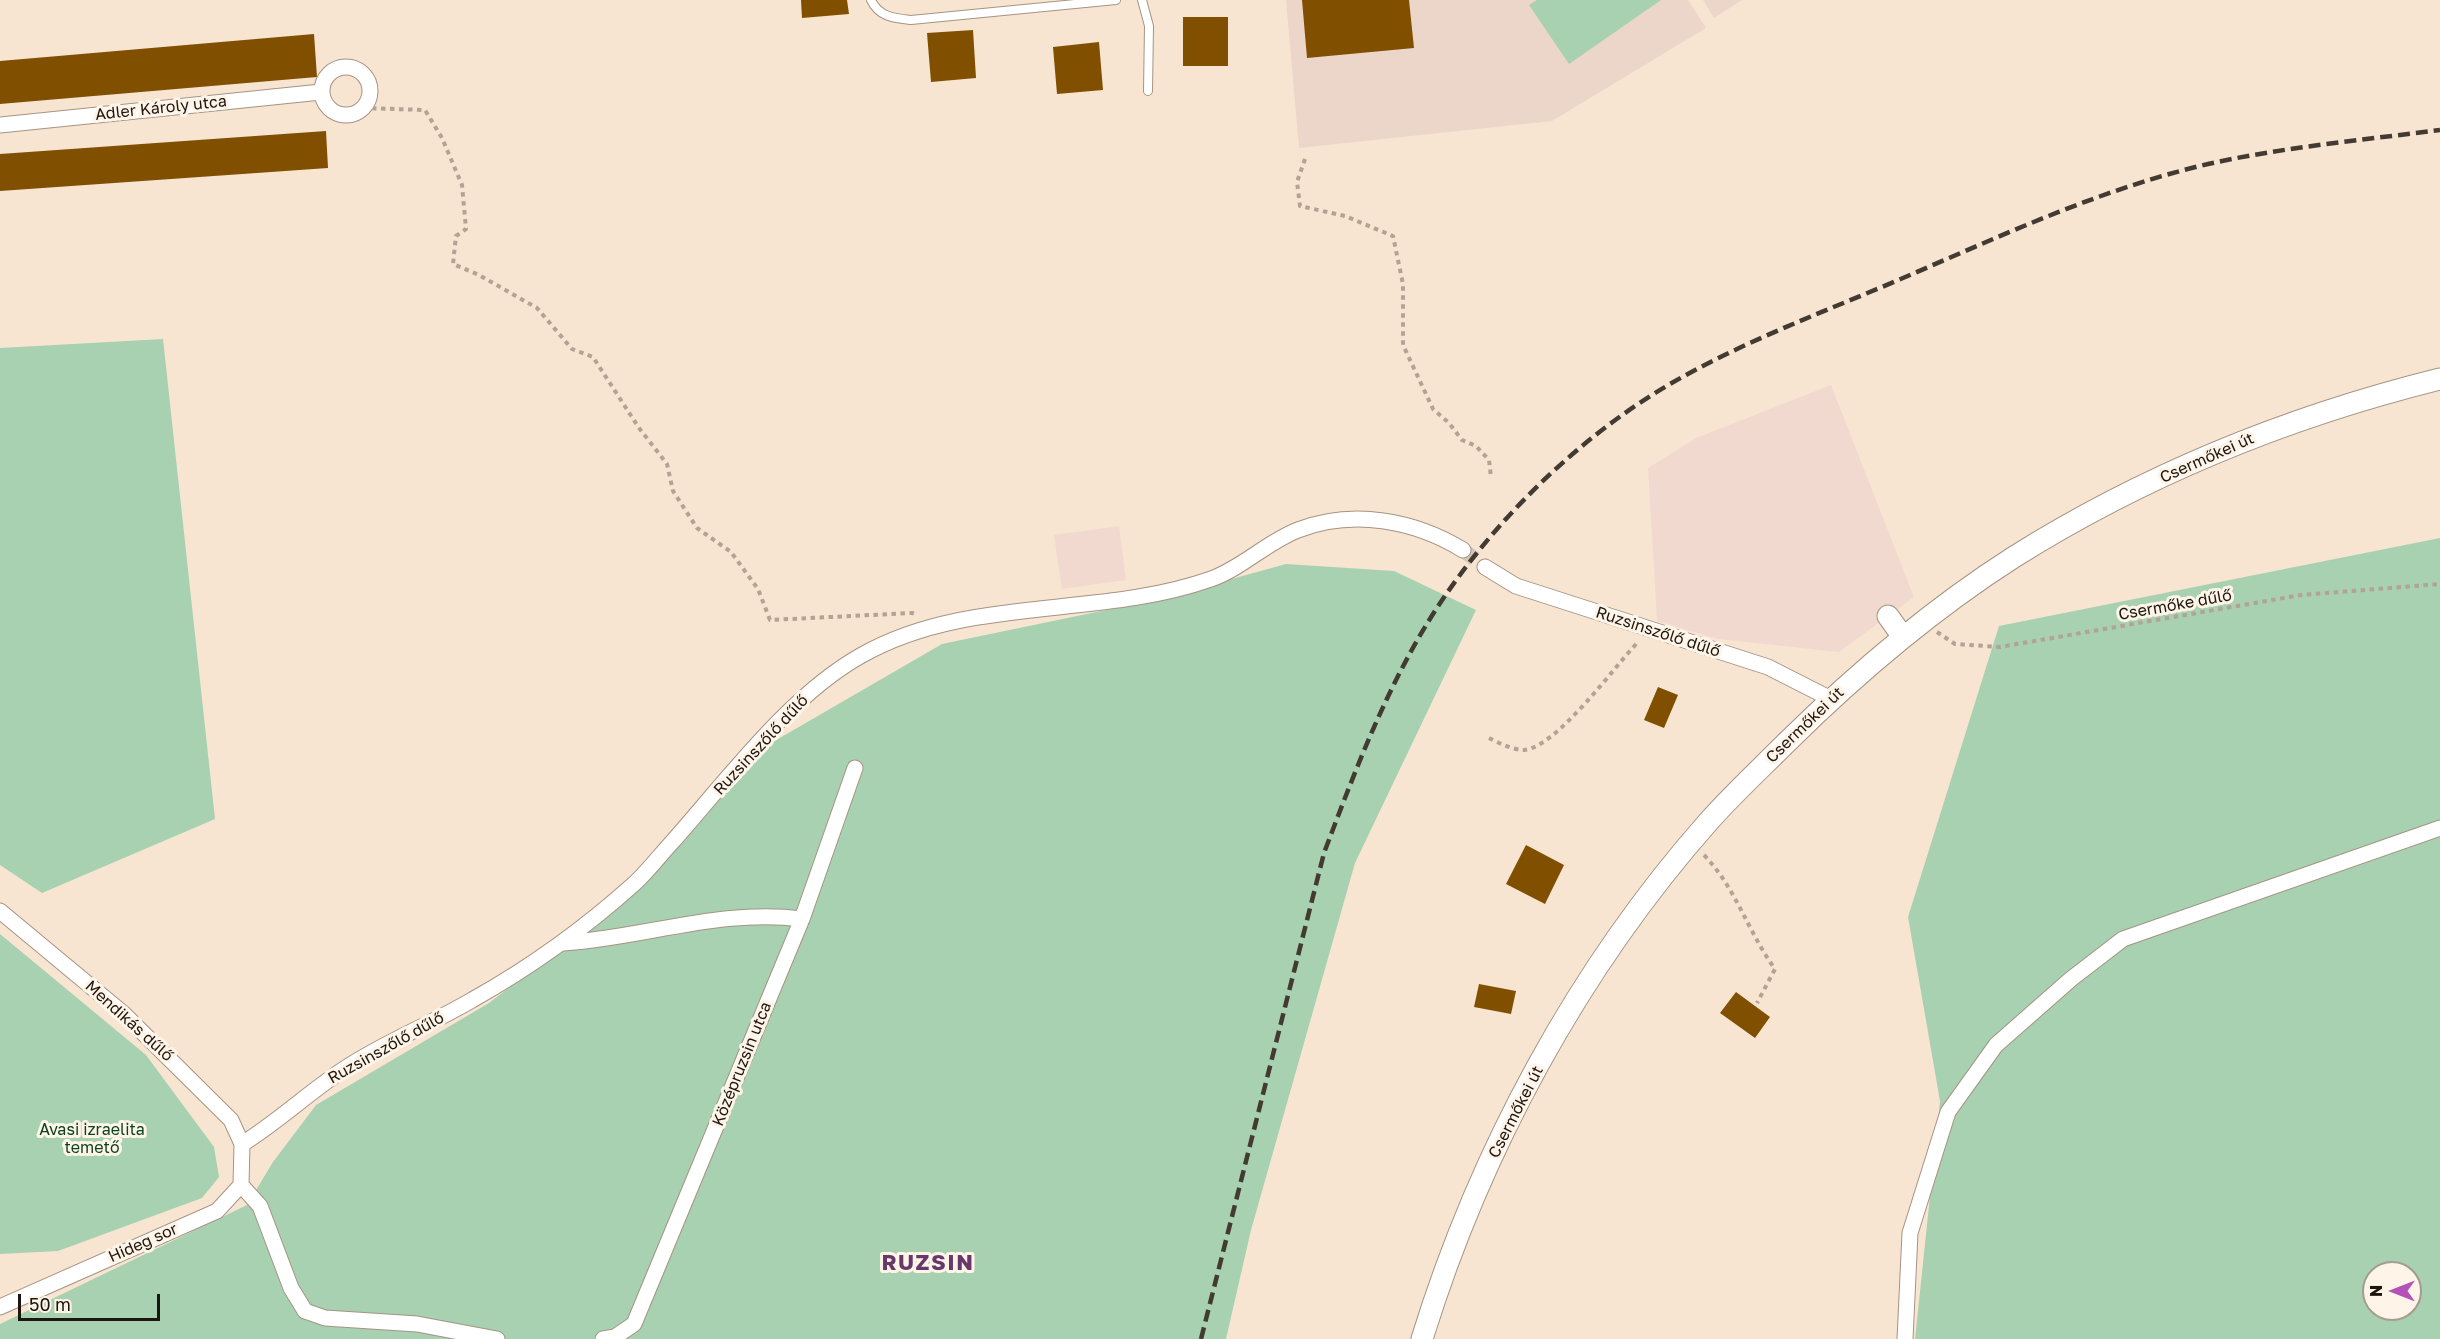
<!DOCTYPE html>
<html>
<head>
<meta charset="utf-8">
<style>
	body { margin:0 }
	#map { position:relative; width:2440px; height:1339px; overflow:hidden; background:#f7e5d2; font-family:"Golos Text",sans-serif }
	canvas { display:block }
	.north { position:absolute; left:2362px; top:1261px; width:60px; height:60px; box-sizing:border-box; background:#fef4e8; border:2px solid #a49b92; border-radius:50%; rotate:270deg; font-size:16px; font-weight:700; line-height:24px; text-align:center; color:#1d1610 }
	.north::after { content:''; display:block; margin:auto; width:21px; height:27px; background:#b452b9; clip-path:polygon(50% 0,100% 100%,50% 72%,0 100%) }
	.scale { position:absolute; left:18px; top:1294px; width:142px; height:27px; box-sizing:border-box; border:3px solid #1d1610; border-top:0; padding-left:8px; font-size:18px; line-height:21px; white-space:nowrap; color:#1d1610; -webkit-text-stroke:4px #fef4e8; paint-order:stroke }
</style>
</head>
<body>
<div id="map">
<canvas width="2440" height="1339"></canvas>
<div class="north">N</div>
<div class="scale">50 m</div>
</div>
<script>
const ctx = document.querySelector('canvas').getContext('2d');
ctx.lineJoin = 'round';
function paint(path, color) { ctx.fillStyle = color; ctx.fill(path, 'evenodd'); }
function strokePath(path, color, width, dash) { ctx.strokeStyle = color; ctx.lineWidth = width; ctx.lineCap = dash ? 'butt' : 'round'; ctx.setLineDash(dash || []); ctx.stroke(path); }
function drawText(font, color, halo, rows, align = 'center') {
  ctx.font = font + ' "Golos Text",sans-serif'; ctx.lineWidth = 6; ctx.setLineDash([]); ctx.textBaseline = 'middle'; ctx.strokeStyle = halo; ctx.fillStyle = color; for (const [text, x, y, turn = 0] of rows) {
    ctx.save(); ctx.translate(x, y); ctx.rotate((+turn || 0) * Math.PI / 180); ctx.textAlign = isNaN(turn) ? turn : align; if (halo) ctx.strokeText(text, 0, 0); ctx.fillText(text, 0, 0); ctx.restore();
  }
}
const industrial = new Path2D(`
	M1831,385L1914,597L1839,652L1718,639L1657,621L1648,468L1696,438Z
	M1119,526L1126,580L1062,589L1054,535Z`);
const education = new Path2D(`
	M1286,0H1688L1706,28L1552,121L1299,148Z
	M1703,0H1742L1714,18Z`);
const green = new Path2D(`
	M1537,0H1661L1569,64L1529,5Z
	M163,339L215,819L42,893L0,865V348Z
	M2440,538V1339H1915L1940,1101L1908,917L1999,626ZM2374,1273H2410V1309H2374Z
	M1286,564L1394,571L1476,610L1355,863L1251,1230L1226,1339H0V1324L247,1205L273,1162L316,1105L489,1003L641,887L747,757L942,644L1159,599Z
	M0,934L146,1055L214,1147L219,1177L202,1198L58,1251L0,1254Z`);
const building = new Path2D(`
	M801,0H847L849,14L802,18Z
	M1302,0H1409L1414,48L1307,58Z
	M1183,17H1228V66H1183Z
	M973,30L976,78L931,82L927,33Z
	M314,34L317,77L0,104V61Z
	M1099,42L1103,90L1057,94L1053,47Z
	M326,131L328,168L0,191V154Z
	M1658,687L1678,695L1664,728L1644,720Z
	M1526,845L1564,865L1545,904L1506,884Z
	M1479,984L1516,991L1511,1014L1474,1007Z
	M1736,992L1770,1017L1755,1038L1720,1013Z`);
const streetTunnel = new Path2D(`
	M1463,550L1485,567`);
const path = new Path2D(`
	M363,108L425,110L442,138L462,185L466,229L456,236L453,264L479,275L537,308L572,349L593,357L639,428L667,464L673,491L697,528L731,552L758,589L770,620L912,613L918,615
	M1305,159L1297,182L1300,206L1345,216L1393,236L1403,284V345L1433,409L1449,423L1462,440L1476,446L1489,460L1491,477
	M1937,632L1955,644L2000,647L2301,595L2440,584
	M1489,738C1499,743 1513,750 1524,750C1557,747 1614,667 1638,642
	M1704,855C1736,888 1748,932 1775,969L1757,1003`);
const lane = new Path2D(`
	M871,0C879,17 894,18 911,20L1116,0
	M1142,0L1149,26L1148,91`);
const street = new Path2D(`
	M322 91a24 24 0 1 1 48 0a24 24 0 1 1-48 0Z
	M0,125L321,92
	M1485,567L1516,586L1768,667L1831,699
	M0,911L124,1014L231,1120L242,1144L241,1185L217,1211L0,1307
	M564,943C643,938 722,908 802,919
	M242,1144C281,1120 313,1088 352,1064C390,1040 433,1023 472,1000C531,967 585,928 635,883C649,870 661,854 674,840C728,779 790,695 862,655C968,595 1098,619 1211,579C1242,568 1267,542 1298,530C1353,509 1414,520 1463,550
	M241,1185L260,1206L291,1288L305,1311L325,1318L417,1324L497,1339
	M603,1339L615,1337L634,1324L802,919L855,768
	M1905,1339L1910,1233L1948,1112L1996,1045L2071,979L2123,939L2440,828`);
const secondary = new Path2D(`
	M1888,616L1903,637
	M1422,1339C1480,1151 1578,969 1709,821C1733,794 1760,769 1786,743C1856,674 1931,610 2014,557C2145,475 2291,416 2440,379`);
const rail = new Path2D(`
	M1201,1339L1324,853C1349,787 1374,720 1408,657C1465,549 1564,446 1670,384C1744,341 1824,312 1903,278C2003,235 2101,189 2208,164C2284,147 2363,140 2440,130`);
const streetNames = [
	["Adler Károly utca",161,108,-6],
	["Csermőkei út",2207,458,-24],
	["Csermőke dűlő",2175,605,-10],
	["Ruzsinszőlő dűlő",1658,632,18],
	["Csermőkei út",1805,725,-44],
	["Ruzsinszőlő dűlő",761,745,-47],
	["Mendikás dűlő",129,1021,42],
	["Ruzsinszőlő dűlő",386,1048,-29],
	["Középruzsin utca",742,1064,-68],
	["Csermőkei út",1516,1112,-63],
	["Hideg sor",143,1243,-24]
];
const parkNames = [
	["Avasi izraelita",92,1130],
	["temető",92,1148]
];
const districtNames = [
	["RUZSIN",928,1263]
];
paint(industrial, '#f1d9cf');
paint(education, '#ecd6c9');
paint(green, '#a7d1b0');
paint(building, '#814f00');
strokePath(streetTunnel, '#d6c6b5', 15, [15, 8]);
strokePath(lane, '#a59483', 10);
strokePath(street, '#a59483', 17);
strokePath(secondary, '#a59483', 23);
strokePath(path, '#b2a394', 4, [4.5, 4.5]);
strokePath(lane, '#fff', 8);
strokePath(street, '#fff', 15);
strokePath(secondary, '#fff', 21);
strokePath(rail, '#433a32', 4.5, [12, 6]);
drawText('16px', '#1d1610', '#fef4e8', streetNames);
drawText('16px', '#0b421f', '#fef4e8', parkNames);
ctx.letterSpacing = '1.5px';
drawText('bold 22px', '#68386b', '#fef4e8', districtNames);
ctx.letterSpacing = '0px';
</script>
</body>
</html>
